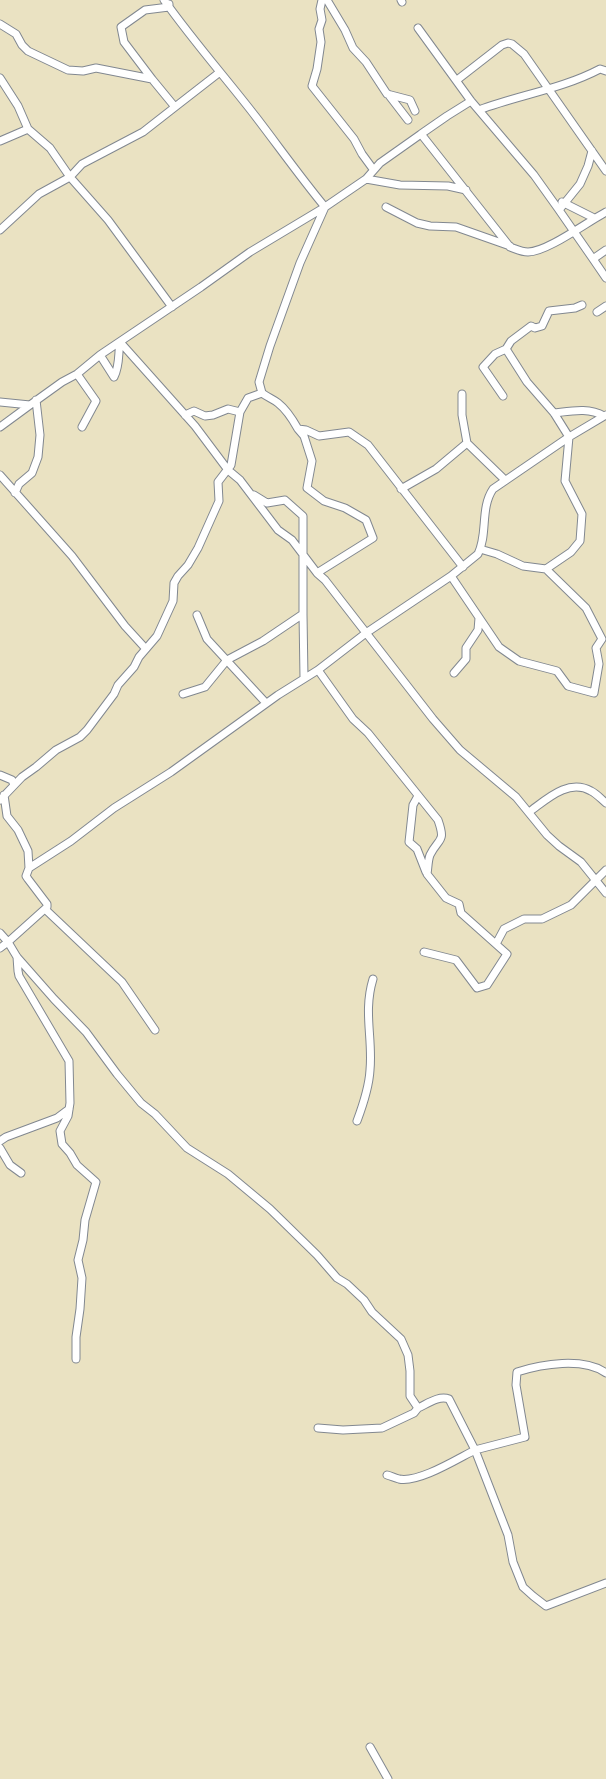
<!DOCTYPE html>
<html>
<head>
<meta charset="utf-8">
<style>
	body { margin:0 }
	canvas { display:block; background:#eae2c2 }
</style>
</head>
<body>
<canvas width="606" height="1779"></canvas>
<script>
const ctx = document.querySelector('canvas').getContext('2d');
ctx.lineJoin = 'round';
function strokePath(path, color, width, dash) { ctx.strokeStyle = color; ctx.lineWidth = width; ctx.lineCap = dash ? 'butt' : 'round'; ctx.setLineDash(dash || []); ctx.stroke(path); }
const minor = new Path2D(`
	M322,0L320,9L322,20L319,29L321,42L317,69L312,86L354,139L362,154L373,169
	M327,0L345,30L353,48L366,62L387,94L410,100L415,111
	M401,0L402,2
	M0,24L16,34L22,45L28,51L68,70L83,71L96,68L152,79L175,107L220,72
	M418,28L471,101L534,175L559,210
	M0,78L18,106L28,129L50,148L70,177L108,220L172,307
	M152,79L124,42L121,27L145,10L169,7V4
	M457,80L502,45L508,43L512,44L524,54L606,171
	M388,94L408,120
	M479,110C519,95 562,89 600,69L606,71
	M421,134L447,116L471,101
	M0,141L28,129
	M592,151L588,166L580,184L559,210L593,259L606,250
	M366,179L400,185L448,186L466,190
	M562,202L594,218
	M386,207L417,223L430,226L456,227L510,246
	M0,230L39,194L70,177L82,164L143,132L175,107
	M593,259L606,278
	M597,312L606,306
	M506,349L527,382L554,413L569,437L565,481L582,514L580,541L571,552L546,569
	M100,355L114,377C120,365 118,354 120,342L195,426L228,470L240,480L278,530L292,540L317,573L325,580L433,719L460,750L516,797L547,835L559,846L581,862L606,893
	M77,374L96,401L82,427
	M262,393C267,397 273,399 278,403C287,410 293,420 298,429L306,430L319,436L349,432L368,445L463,567
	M462,394V415L467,443L505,480
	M503,396L483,367L495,354L506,349L511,341L531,326L535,328L542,326L549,311L575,308L582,305
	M0,402L30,405L62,382L77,374L100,355L201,287L250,252L325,207C301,178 279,147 256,117C226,78 193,41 164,0
	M554,413C571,411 589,407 604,416
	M185,415L194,411L205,416L213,415L228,409L240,412
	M0,427L30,405
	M298,429L304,436L312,461L307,488L324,501L345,508L366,520L373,538L317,573
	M0,475L72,556L125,626L146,649
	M401,489L436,469L467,443
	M15,493L19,484L32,473L38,457L40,435L36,400
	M451,576L499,647L519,661L557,671L568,686L594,693L599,664L596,648L602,639L586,608L546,569L523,566L497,554L480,549
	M303,614L304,678
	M197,615L207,639L266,703
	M318,670L353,719L368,733L438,820C446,843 439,837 430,855C428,860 428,868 427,874L446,898L459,904L461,913L507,954L487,985L477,988L456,960L424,952
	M454,673L466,659V648L478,630L479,618
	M183,694L205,687L227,660L263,641L303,614V516L285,500L267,503L254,495
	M0,775L12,780L14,785
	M4,795L7,816L18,830L28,851L29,868
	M418,796L413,805L409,842L417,849L426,872
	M0,800L22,777L36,767L56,750L80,737L87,730L114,694L118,685L134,667L139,657L157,636L173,601L174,583L178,576L188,565L198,548L219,501L218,482L231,465L240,412L248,398L262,393L259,382L270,346L300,263L325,207L366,179L380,163L421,134L510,247C516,249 521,252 528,252C547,252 587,222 606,212
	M529,812C546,800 568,778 591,791C597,794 601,799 606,803
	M46,910L122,982L155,1030
	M0,933L8,942L17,957L54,999L86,1032L117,1074L141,1103L155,1114L187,1148L228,1174L270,1209L317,1255L337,1278L347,1284L364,1300L372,1312L401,1339L408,1355L410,1371V1396L418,1408L414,1413L382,1428L343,1430L318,1428
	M496,944L504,929L524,919H542L571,905L606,870
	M0,948L8,942L47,907V904L28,879L26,876L29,868L71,841L114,808L171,772L278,695L318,670L366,633L451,576L478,554C488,534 480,508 493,489L569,437L606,415
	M17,957L18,971L19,976L69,1061L70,1103L68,1116L60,1131L62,1144L70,1153L77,1165L96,1182L85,1220L83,1240L78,1260L82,1278L80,1309L76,1337V1359
	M357,1121C363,1105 369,1088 370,1070C373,1038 363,1012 373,979
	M0,1141L6,1137L57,1118L69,1109
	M0,1148L10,1165L21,1173
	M418,1408C427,1404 439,1395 449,1399L475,1450L525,1437L516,1385L517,1372C542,1364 583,1357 606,1373
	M387,1475C391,1476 395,1478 399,1479C419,1483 457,1459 475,1450L508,1535L513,1562L523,1587L533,1596L546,1606L606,1583
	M370,1747L388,1779`);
strokePath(minor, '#828890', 9);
strokePath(minor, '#fff', 7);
</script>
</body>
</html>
